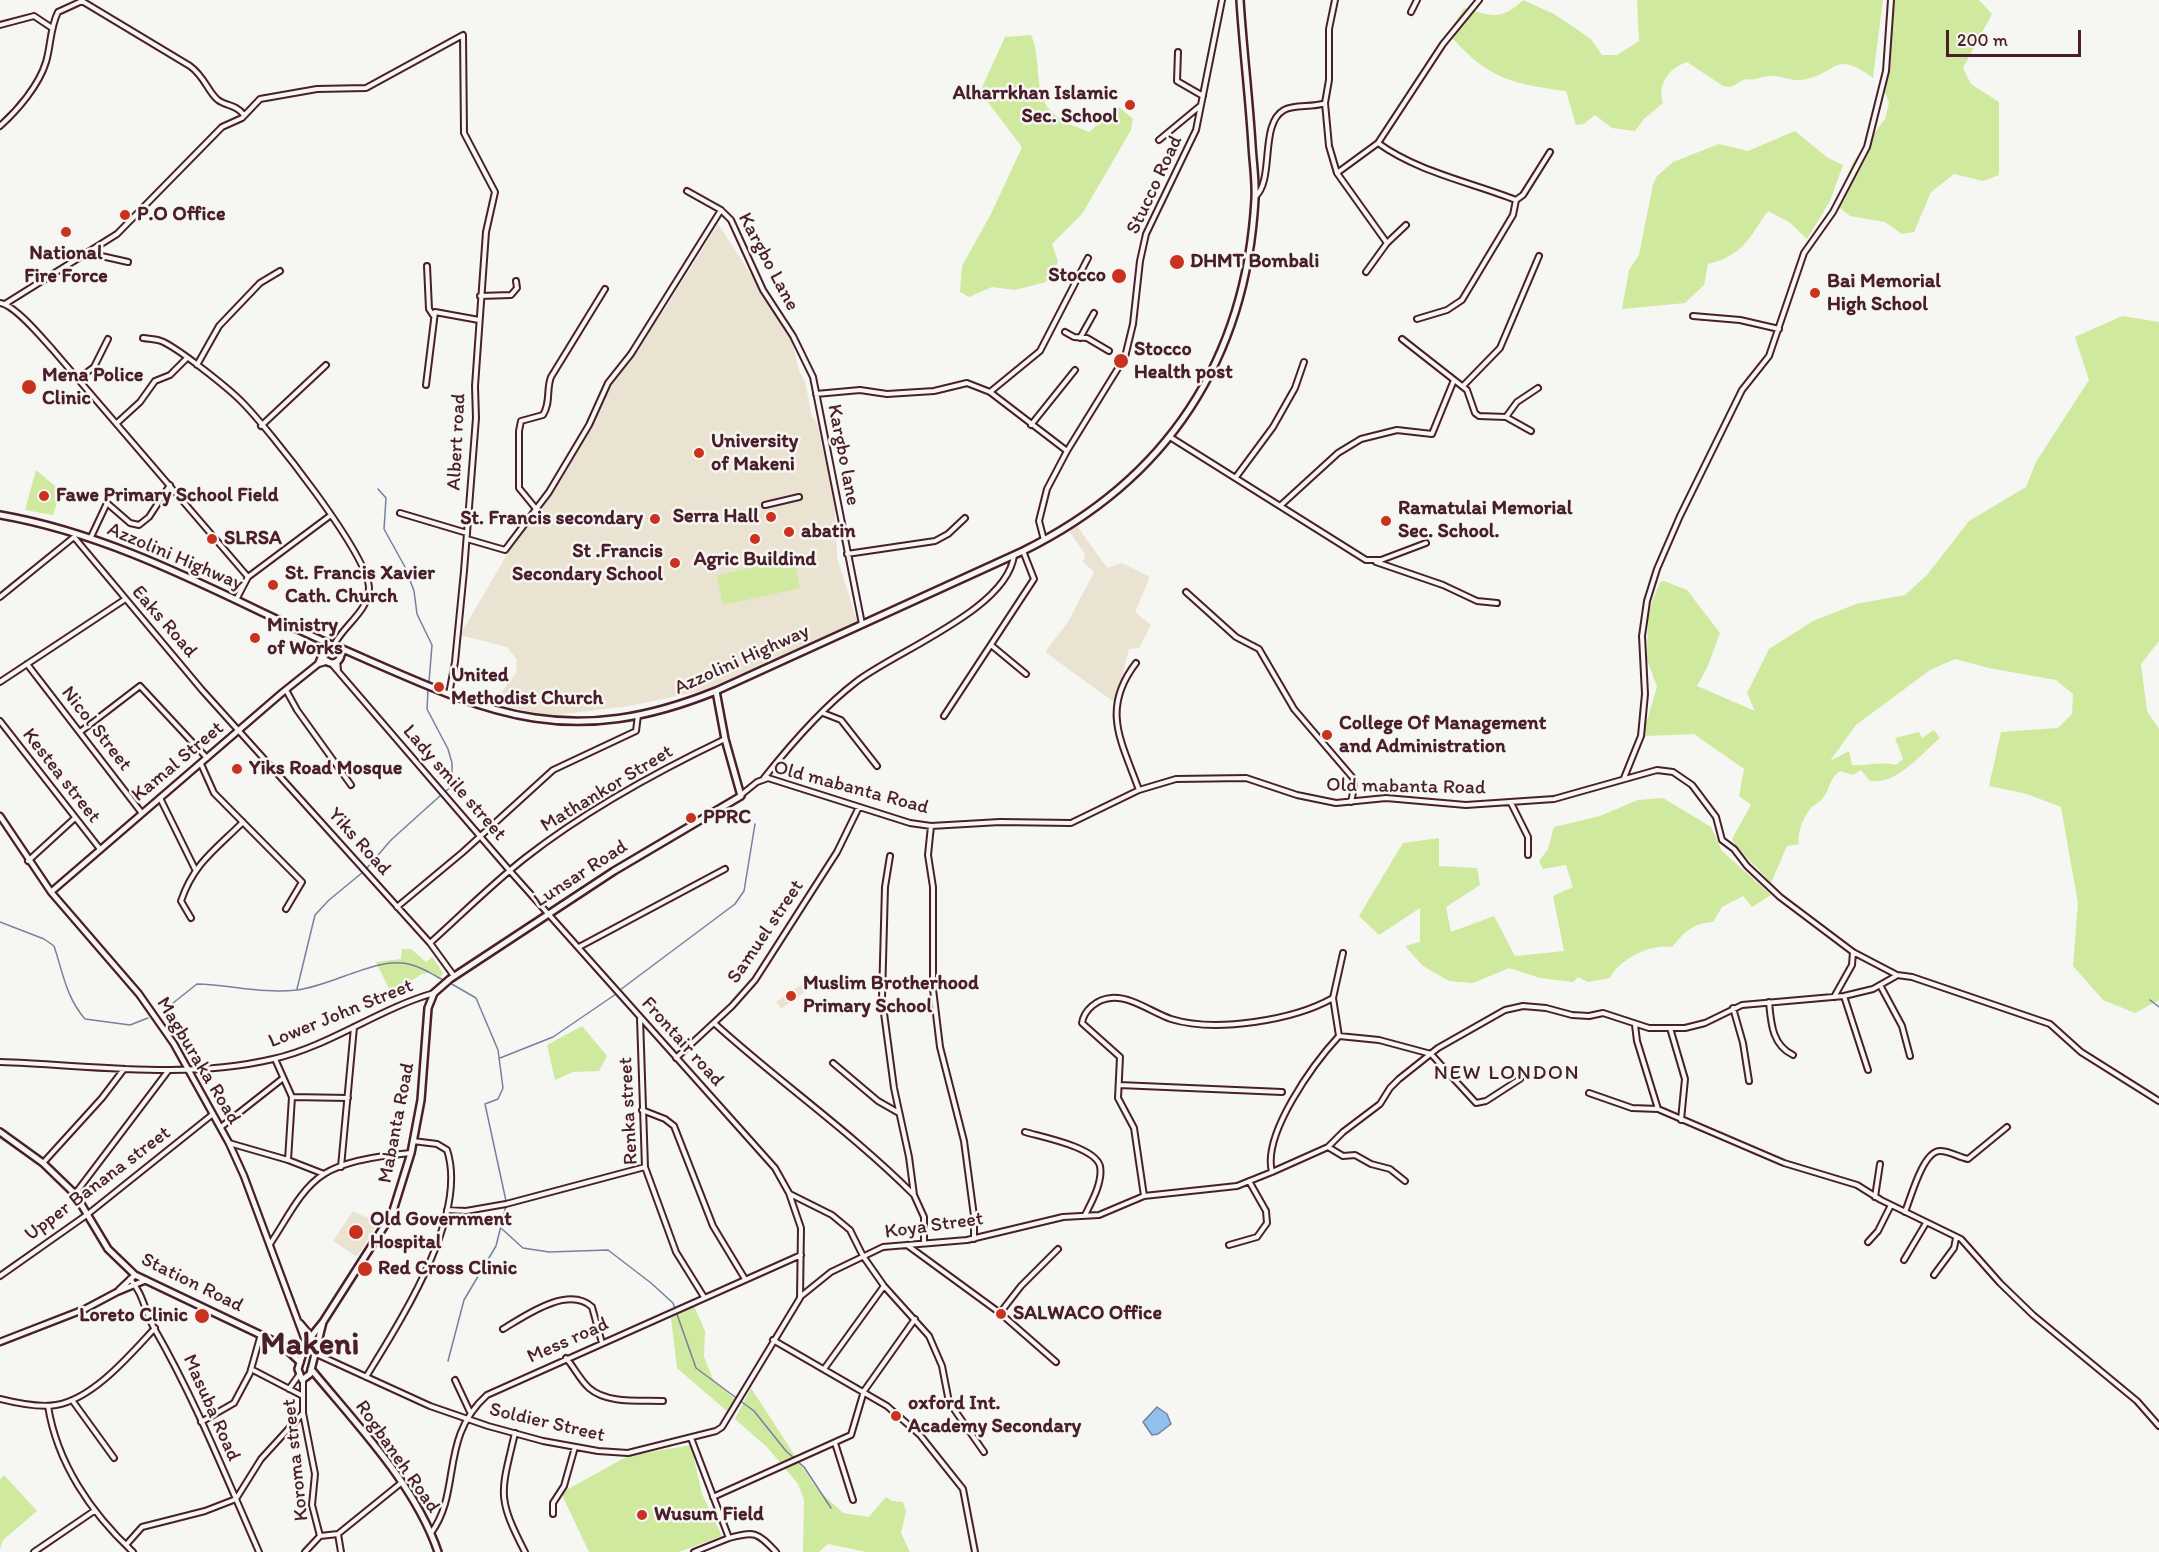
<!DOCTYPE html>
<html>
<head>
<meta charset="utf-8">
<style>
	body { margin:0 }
	#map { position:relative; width:2159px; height:1552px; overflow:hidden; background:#f6f6f2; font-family:Itim,sans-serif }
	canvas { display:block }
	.scale { position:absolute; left:1946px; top:30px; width:135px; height:27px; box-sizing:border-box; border:3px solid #4a1f2b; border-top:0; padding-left:8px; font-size:18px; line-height:21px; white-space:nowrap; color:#4a1f2b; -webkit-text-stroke:4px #f6f6f2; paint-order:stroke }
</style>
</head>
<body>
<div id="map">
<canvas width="2159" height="1552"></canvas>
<div class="scale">200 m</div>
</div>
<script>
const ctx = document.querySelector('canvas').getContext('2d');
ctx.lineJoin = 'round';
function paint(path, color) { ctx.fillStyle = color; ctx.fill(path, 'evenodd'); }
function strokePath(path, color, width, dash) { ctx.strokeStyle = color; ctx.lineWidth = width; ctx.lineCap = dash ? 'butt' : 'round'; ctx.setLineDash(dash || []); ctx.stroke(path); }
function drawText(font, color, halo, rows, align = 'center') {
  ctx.font = font + ' Itim,sans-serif'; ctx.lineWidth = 5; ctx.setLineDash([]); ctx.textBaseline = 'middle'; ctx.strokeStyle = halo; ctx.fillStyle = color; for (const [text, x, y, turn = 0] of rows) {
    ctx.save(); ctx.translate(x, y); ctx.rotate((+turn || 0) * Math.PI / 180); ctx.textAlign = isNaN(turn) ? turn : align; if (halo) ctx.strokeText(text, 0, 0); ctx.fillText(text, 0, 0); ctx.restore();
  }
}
const built = new Path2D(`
	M718,224L791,336L799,371L805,381L812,417L817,422L835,506L837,557L859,628L710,689L630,706L547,716L493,703L516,673L517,660L507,647L460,635L512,546L561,480L603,394L665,309Z
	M1077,526L1107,568L1122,563L1150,577L1135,612L1151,625L1139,648L1129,649L1118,694L1114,702L1045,652L1068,622L1094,572L1083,562L1085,554L1069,531Z
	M802,984L807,990L781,1009L776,1002Z
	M353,1211L378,1223L357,1257L333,1241Z`);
const green = new Path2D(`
	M1523,0L1554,14L1591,39L1602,55H1617L1639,41L1637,0H1883L1873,78C1833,48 1838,75 1801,80C1790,81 1778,74 1768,76C1758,77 1755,81 1745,79L1731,87L1723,86L1687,62C1669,68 1657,84 1663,103L1644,119L1635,131L1612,128L1595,115L1584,124L1576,125L1566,91C1510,84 1485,77 1448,33L1464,8C1490,16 1502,21 1523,0Z
	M1895,0H1979L1992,14L1963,68L1971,84L1999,102V175L1983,181L1954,174L1931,192L1914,232L1902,234L1885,222L1850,216L1835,204L1853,162L1885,119L1889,103L1881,81Z
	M1031,35C1043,61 1031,95 1055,115C1063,123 1078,127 1089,132L1119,107L1133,119L1131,130L1082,214L1052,244L1058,262L1046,282L1015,290L992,287L969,297L960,292L962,266L991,214L1022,147L980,92L1005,37Z
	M1795,131L1828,158L1843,165L1830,201L1807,239L1789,222L1768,211C1748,239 1744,255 1708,264L1704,285L1685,303L1622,309L1629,270L1639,255L1653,185L1657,176L1673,162L1719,144L1748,151Z
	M2122,316L2159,322V641L2141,664L2147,711L2159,729V1000L2135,1013L2103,1000L2073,966L2078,903L2061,807L2027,794L1989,786L2001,732L2058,728L2072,714L2073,694L2056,680L1989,668L1955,659L1930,670L1856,725L1830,761L1849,751L1852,765C1868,766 1880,761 1896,765L1903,759L1895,738L1919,732L1922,738L1934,730L1940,738C1921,754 1897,785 1870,781L1861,770L1853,775L1840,771C1830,778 1831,785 1825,795C1822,801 1815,804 1811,808C1803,817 1797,833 1799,844L1787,846L1771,883C1759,867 1741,856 1732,839L1751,805L1739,796L1744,769L1694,734L1645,736V727L1657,687L1647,659L1648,612L1660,582L1664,581L1687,590L1720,633L1707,668L1697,686L1755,711L1747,693L1769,649L1813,621L1856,604L1905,595L1927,575L1969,521L2026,487L2036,462L2089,380L2075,337Z
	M36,470L61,491L53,515L25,510Z
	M794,559L800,588L723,605L717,575Z
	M1663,798L1711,827L1722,851L1771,895L1752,907L1743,896L1722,907L1713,922C1692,923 1685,932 1672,947C1651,943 1619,959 1610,978L1588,982L1578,977L1573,982L1540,978L1509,968L1473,983L1449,981L1423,966L1405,946L1420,942V908L1379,935L1359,916L1403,843L1439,838V866L1477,868L1480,885L1446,907L1451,932L1494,916L1515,956L1564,951L1553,896L1573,887L1566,865L1543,869L1539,861L1548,849L1554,827L1600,816L1638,800Z
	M402,949H411L426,962L432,957L443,973L439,980L432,972L422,974L391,993L376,962L401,959Z
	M582,1026L607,1056L599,1071L573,1072L555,1080L547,1045Z
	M694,1306L705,1331L704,1357L713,1379L736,1400L729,1413L677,1368L671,1318Z
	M751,1388L816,1488L843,1513L869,1517L886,1497L892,1501L903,1502L906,1511L901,1533L910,1552H866L828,1544L819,1552H803L804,1500L798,1484L767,1447L735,1419Z
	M691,1445L702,1494L722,1536L679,1552H589L561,1493L628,1456Z
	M4,1475L37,1511L3,1540L0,1549V1480Z`);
const water = new Path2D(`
	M1157,1407L1167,1414L1171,1424L1158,1434L1152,1435L1143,1422Z`);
const stream = new Path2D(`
	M378,489L386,498L384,529L405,567L414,591L417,614L432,645L429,682
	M428,690L427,709L448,749L452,763V786L446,791
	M366,869L391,840L441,795
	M0,922L44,939L54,946C63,973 66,997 85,1019L130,1025L148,1018
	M450,983L476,998L498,1050L503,1088L498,1099L485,1104L506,1201
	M297,989L315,915L329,900L363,872
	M620,990L735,904L744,891L755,824
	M2150,1000L2159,1007
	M163,1011L197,984C231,985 263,994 297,990C333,986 380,954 412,965C424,968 435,976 445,981
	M500,1058L553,1037L616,994
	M502,1229L523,1248L549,1252L608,1250L651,1283L673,1303L696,1368L754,1411L786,1451L804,1467L831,1508
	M448,1361L464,1300L496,1246L506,1206`);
const minor = new Path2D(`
	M1335,0L1329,29V80L1325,103L1329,146L1337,173L1387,243L1366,272
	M1411,12L1417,0
	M0,25L34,16L52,28
	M1178,52L1177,81L1203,96
	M0,126C18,110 39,85 46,62C51,45 50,28 58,12L82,1L190,66C205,77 208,92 218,100C226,106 237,105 243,114
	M1159,140L1200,106
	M1378,143C1418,172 1470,182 1516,200
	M1337,173L1378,143L1443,44L1479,0
	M687,191L721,210L731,220L763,290L793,336L813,377L862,624
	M1255,197C1275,180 1259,124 1284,110C1295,104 1312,108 1325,103
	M1516,200L1523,195L1550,152
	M1387,243L1406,225
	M82,255H97L128,262
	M427,266L429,309L433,315
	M480,296L511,295L517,288L516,281
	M0,303C15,305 42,338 53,350L248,577
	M5,304L117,234L222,127L242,118L260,99L317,89L366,88L463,35L464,133L495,192L486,232L475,386L476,418L464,571L455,662L449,694
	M1693,316L1740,320L1779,329
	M1417,319L1447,310L1462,300L1513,215L1516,200
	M1065,332L1074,337L1087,338L1109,351
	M143,338C149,339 156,339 161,341C177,347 228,388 241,401C269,429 368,554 369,588C369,611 343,626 334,645
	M1080,338L1094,313
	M1402,339L1467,390L1475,413L1479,416L1506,417L1531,431
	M197,365L219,326L260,283L280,271
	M78,379L94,367L108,339
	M426,385L435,312L479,320
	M1463,386L1500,348L1539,256
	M990,392L1040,351L1088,258
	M816,394L860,390L887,394L934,391L967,383L990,392L1067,451
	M1506,417L1517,402L1538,388
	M117,423L140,402L155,381L170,375L186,359
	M1031,425L1075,370
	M261,426L326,365
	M1170,437L1366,560H1381L1426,543
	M1236,477L1273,427L1295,388L1304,362
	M765,505L799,497
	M1280,506L1338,453L1361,439L1397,430L1432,434L1454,380
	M537,510L519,488V431L521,421L543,415C551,402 546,390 551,377L605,289
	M400,513L467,533
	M74,537L202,690L430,943L454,976
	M91,537L107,503L130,523L139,525L149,517L170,485
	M467,539L505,550L549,492L589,425L608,383L631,354L721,210
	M1044,540L1039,521L1047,489L1067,451L1125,357L1133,324L1140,261L1146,234L1196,130L1222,0
	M847,554L935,541L948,534L965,518
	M1376,562L1443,585L1477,601L1497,603
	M1186,592L1236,637L1259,649L1294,709L1353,778L1354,788L1351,802
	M0,597L74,537
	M236,600L248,577L331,515
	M991,645L1026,674
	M337,661L338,670
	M1136,663C1100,710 1122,742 1139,790
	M27,664L141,812
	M0,682L124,600
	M286,690L297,710L351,785
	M823,713L841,720L877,766
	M944,716L1034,579L1023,551
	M0,721L100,849
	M80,732L140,686L207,758
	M201,764L214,793L302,882L286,909
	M764,778C791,744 822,708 856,682C896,651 1008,609 1014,555
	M1624,778L1641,736L1645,694L1642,636L1647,601L1657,569L1680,516L1742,390L1769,356L1804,253L1833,212L1867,147L1886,71L1891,0
	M741,795L757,782L768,778L910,823L931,826L1000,822L1071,823L1139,790L1176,779L1246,778L1297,795L1336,803L1386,798L1466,805L1554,799L1657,770L1673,772L1692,785L1716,817L1722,840L1734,849L1747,866L1780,897L1853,952L1897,975L1912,977L2050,1024L2081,1052L2159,1101
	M160,798L195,869
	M1511,803L1528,837V855
	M931,826L928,855L933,887V989L940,1047L964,1141L974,1216V1239
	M890,856L885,887L882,998L894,1088L909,1157L914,1195L924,1217V1243
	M28,861L75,818
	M397,907L463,852L553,770L636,731L638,715
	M191,918L181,901C194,863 215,850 243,822
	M430,943C461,915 492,884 525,858C585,811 656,772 725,739
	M579,947L725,869
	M1880,985L1902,1026L1910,1056
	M1844,996L1868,1070
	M1834,997L1852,965L1853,952
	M1769,1002C1771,1023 1772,1045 1793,1055
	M1733,1008L1743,1043L1749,1081
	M640,1018L645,1167L676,1252L704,1297
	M714,1023C779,1082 851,1132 913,1194
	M1635,1025L1637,1041L1658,1109L1784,1163L1857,1185L1881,1200L1961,1239L2000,1283L2033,1315L2137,1401L2159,1426
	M1670,1028L1685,1079L1681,1120
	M1339,1036L1379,1040L1431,1054L1476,1103L1486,1101L1520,1079
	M676,1058L732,1006L755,980L837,852L859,807
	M275,1059L292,1097L288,1160
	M0,1062C90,1065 184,1080 273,1059C330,1046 378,1009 434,993
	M833,1063L878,1101L899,1113
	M1119,1085L1282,1092
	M1589,1093L1632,1108L1658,1109
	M292,1097L348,1098
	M642,1110L665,1119L674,1126L713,1226L745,1279
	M221,1127L282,1079
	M1025,1132C1042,1137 1095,1147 1100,1166C1103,1182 1092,1201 1085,1215
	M229,1143L288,1160L324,1174
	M1328,1147L1343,1156L1355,1155L1371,1164L1390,1169L1405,1181
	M43,1163L102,1098L124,1069
	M341,1167L354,1027
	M1272,1172C1262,1134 1314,1063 1339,1036L1333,998L1343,953
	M75,1194L168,1071
	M790,1194L832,1215L850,1230L863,1256L884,1286L929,1336L942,1366L949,1402L984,1452
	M1144,1196L1134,1128L1118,1098L1120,1057L1082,1023C1084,1010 1097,999 1111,998C1131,996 1153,1013 1171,1019C1216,1033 1294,1020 1333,998
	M1875,1197L1880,1164
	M447,1210L466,1211L506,1204L645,1167
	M1905,1212C1911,1197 1923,1151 1940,1151C1950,1151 1958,1157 1968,1159L2007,1127
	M1868,1242L1878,1231L1891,1205
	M270,1244C286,1221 300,1189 324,1174C346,1160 386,1155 411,1153
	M907,1245L1000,1313L1056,1362
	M1229,1245L1257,1237L1267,1223L1266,1211L1249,1181
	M1904,1260L1926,1223
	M1934,1275L1954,1248L1956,1238
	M0,1276L88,1214L213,1114
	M130,1279C143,1293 145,1312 154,1328C195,1399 226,1477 259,1552
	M800,1297L831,1272L883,1247L967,1240L1063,1217L1099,1215L1144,1196L1237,1186L1272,1172L1328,1147L1343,1132L1380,1104L1390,1088L1399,1079L1438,1048L1505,1010L1523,1006L1546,1008L1572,1015L1589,1016L1603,1013L1649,1028H1685L1705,1023L1742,1005L1844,996L1873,989L1896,976
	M1000,1313L1021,1286L1058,1249
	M503,1329C525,1316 568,1285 592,1307L602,1343
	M773,1340L887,1406L920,1435L963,1489L975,1552
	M314,1353L430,1406L488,1426L543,1441L598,1451L628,1453L716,1431L722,1427L800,1298L801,1228L789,1193L775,1168L510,871L330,662
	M566,1358C574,1367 580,1380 589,1388C607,1404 640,1400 663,1401
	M251,1369L303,1396
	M824,1369L884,1286
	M366,1377C399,1323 469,1216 447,1150L437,1144L413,1141
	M303,1380V1413L315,1474L312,1505L320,1536
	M455,1380L470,1412
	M289,1389L299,1375
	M0,1399C16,1403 39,1408 56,1405C93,1399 130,1355 155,1328
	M72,1400L114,1458
	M48,1406C57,1463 91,1513 133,1552
	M201,1422L234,1403L250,1373L261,1334
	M515,1433C501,1493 496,1496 525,1552
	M691,1438L729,1538L694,1552
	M835,1443L853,1500
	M713,1497L851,1435L864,1391L915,1319
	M553,1514V1503L564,1486L575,1447
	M431,1533C462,1491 439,1438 487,1395L801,1255
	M338,1534L341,1552
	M729,1538C755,1531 757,1532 776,1552
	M126,1545L142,1527L205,1511L236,1499L261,1459L303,1413
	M34,1552L94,1511
	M305,1552L320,1536L338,1534L401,1483`);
const tertiary = new Path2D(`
	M318,664L323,652
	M0,816L51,892L139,994L174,1044L229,1143L244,1176L306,1343
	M51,892L283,692L318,664L328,661
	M119,1290L135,1275
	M300,1323L317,1343
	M0,1342L85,1309L117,1292L146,1280`);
const secondary = new Path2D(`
	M0,1132L43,1163L75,1194L108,1249L135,1275L284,1346L303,1349
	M285,1348L300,1362`);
const primary = new Path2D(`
	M0,515C120,536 223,596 332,645
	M323 654a9 9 0 1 1 18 0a9 9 0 1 1-18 0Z
	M338,647C481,709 560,754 716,691L1023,551C1167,480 1246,360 1255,199C1256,181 1253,163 1252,145C1249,96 1243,48 1240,0
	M323,1322L310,1374L302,1380L298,1369L306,1343L323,1322L392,1214L411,1153L421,1100L428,1008L434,993L450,979L614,871L741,796L725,739L716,691
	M311,1369C356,1424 415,1484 438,1552`);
const markers = [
	[1130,105,6,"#c8321e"],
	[125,215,6,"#c8321e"],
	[66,232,6,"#c8321e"],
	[1177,262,8,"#c8321e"],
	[1119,276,8,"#c8321e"],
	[1815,293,6,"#c8321e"],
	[1121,361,8,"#c8321e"],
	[29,387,8,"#c8321e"],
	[699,453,6,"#c8321e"],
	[44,496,6,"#c8321e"],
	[771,517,6,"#c8321e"],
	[655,519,6,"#c8321e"],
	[1386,521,6,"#c8321e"],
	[789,532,6,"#c8321e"],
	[212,539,6,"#c8321e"],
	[755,539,6,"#c8321e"],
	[675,563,6,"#c8321e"],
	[273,585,6,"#c8321e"],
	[255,638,6,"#c8321e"],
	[439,687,6,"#c8321e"],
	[1327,735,6,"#c8321e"],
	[237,769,6,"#c8321e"],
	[691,818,6,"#c8321e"],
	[791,996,6,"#c8321e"],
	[356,1232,8,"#c8321e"],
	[365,1269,8,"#c8321e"],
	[1001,1314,6,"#c8321e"],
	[202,1316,8,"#c8321e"],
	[896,1416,6,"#c8321e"],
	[642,1515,6,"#c8321e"]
];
const poiNames = [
	["Alharrkhan Islamic",1118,94,"right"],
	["Sec. School",1118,117,"right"],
	["P.O Office",137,215],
	["National",66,254,"center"],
	["Fire Force",66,277,"center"],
	["DHMT Bombali",1190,262],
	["Stocco",1106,276,"right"],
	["Bai Memorial",1827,282],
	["High School",1827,305],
	["Stocco",1134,350],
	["Health post",1134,373],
	["Mena Police",42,376],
	["Clinic",42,399],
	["University",711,442],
	["of Makeni",711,465],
	["Fawe Primary School Field",56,496],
	["Ramatulai Memorial",1398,509],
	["Sec. School.",1398,532],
	["Serra Hall",759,517,"right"],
	["St. Francis secondary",643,519,"right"],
	["abatin",801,532],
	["SLRSA",224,539],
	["St .Francis",663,552,"right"],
	["Secondary School",663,575,"right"],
	["Agric Buildind",755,560,"center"],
	["St. Francis Xavier",285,574],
	["Cath. Church",285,597],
	["Ministry",267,626],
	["of Works",267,649],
	["United",451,676],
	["Methodist Church",451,699],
	["College Of Management",1339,724],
	["and Administration",1339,747],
	["Yiks Road Mosque",249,769],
	["PPRC",703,818],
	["Muslim Brotherhood",803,984],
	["Primary School",803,1007],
	["Old Government",370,1220],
	["Hospital",370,1243],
	["Red Cross Clinic",378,1269],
	["SALWACO Office",1013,1314],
	["Loreto Clinic",188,1316,"right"],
	["oxford Int.",908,1404],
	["Academy Secondary",908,1427],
	["Wusum Field",654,1515]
];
const streetNames = [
	["Stucco Road",1155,185,-65],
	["Kargbo Lane",768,262,62],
	["Albert road",457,442,-87],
	["Kargbo lane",843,455,79],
	["Azzolini Highway",175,557,23],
	["Eaks Road",164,622,49],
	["Azzolini Highway",742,660,-24],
	["Nicol Street",96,729,52],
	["Kamal Street",178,762,-40],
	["Kestea street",61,776,52],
	["Lady smile street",454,783,49],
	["Old mabanta Road",1406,787,1],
	["Old mabanta Road",851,788,15],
	["Mathankor Street",607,789,-31],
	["Yiks Road",359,842,48],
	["Lunsar Road",581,874,-33],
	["Samuel street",766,932,-56],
	["Lower John Street",341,1014,-22],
	["Frontair road",682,1042,48],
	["Magburaka Road",198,1061,59],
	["Renka street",629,1111,-93],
	["Mabanta Road",397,1123,-79],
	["Upper Banana street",98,1184,-37],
	["Koya Street",934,1226,-8],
	["Station Road",192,1283,26],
	["Mess road",568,1341,-24],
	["Masuba Road",211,1408,66],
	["Soldier Street",547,1423,13],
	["Rogbaneh Road",397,1457,55],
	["Koroma street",296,1460,-96]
];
const neighbourhoodNames = [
	["NEW LONDON",1507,1074]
];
const townNames = [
	["Makeni",310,1346]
];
paint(built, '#ebe3d2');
paint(green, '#cfe99f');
paint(water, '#93c1ee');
strokePath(water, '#7680a0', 1.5);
strokePath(stream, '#7680a0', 1.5);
strokePath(minor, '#4a1f2b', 8);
strokePath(tertiary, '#4a1f2b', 9);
strokePath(secondary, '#4a1f2b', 10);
strokePath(primary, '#4a1f2b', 10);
strokePath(minor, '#f6f6f2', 4);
strokePath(tertiary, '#f6f6f2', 4.5);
strokePath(secondary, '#f6f6f2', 5);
strokePath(primary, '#f6f6f2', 5);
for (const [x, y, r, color] of markers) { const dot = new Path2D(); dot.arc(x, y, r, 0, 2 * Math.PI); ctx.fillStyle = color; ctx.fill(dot); strokePath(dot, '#f6f6f2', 2); }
drawText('bold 20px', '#4a1f2b', '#f6f6f2', poiNames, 'left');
drawText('20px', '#4a1f2b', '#f6f6f2', streetNames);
ctx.letterSpacing = '1.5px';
drawText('21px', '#4a1f2b', '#f6f6f2', neighbourhoodNames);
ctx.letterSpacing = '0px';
drawText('bold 32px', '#4a1f2b', '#f6f6f2', townNames);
</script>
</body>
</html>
